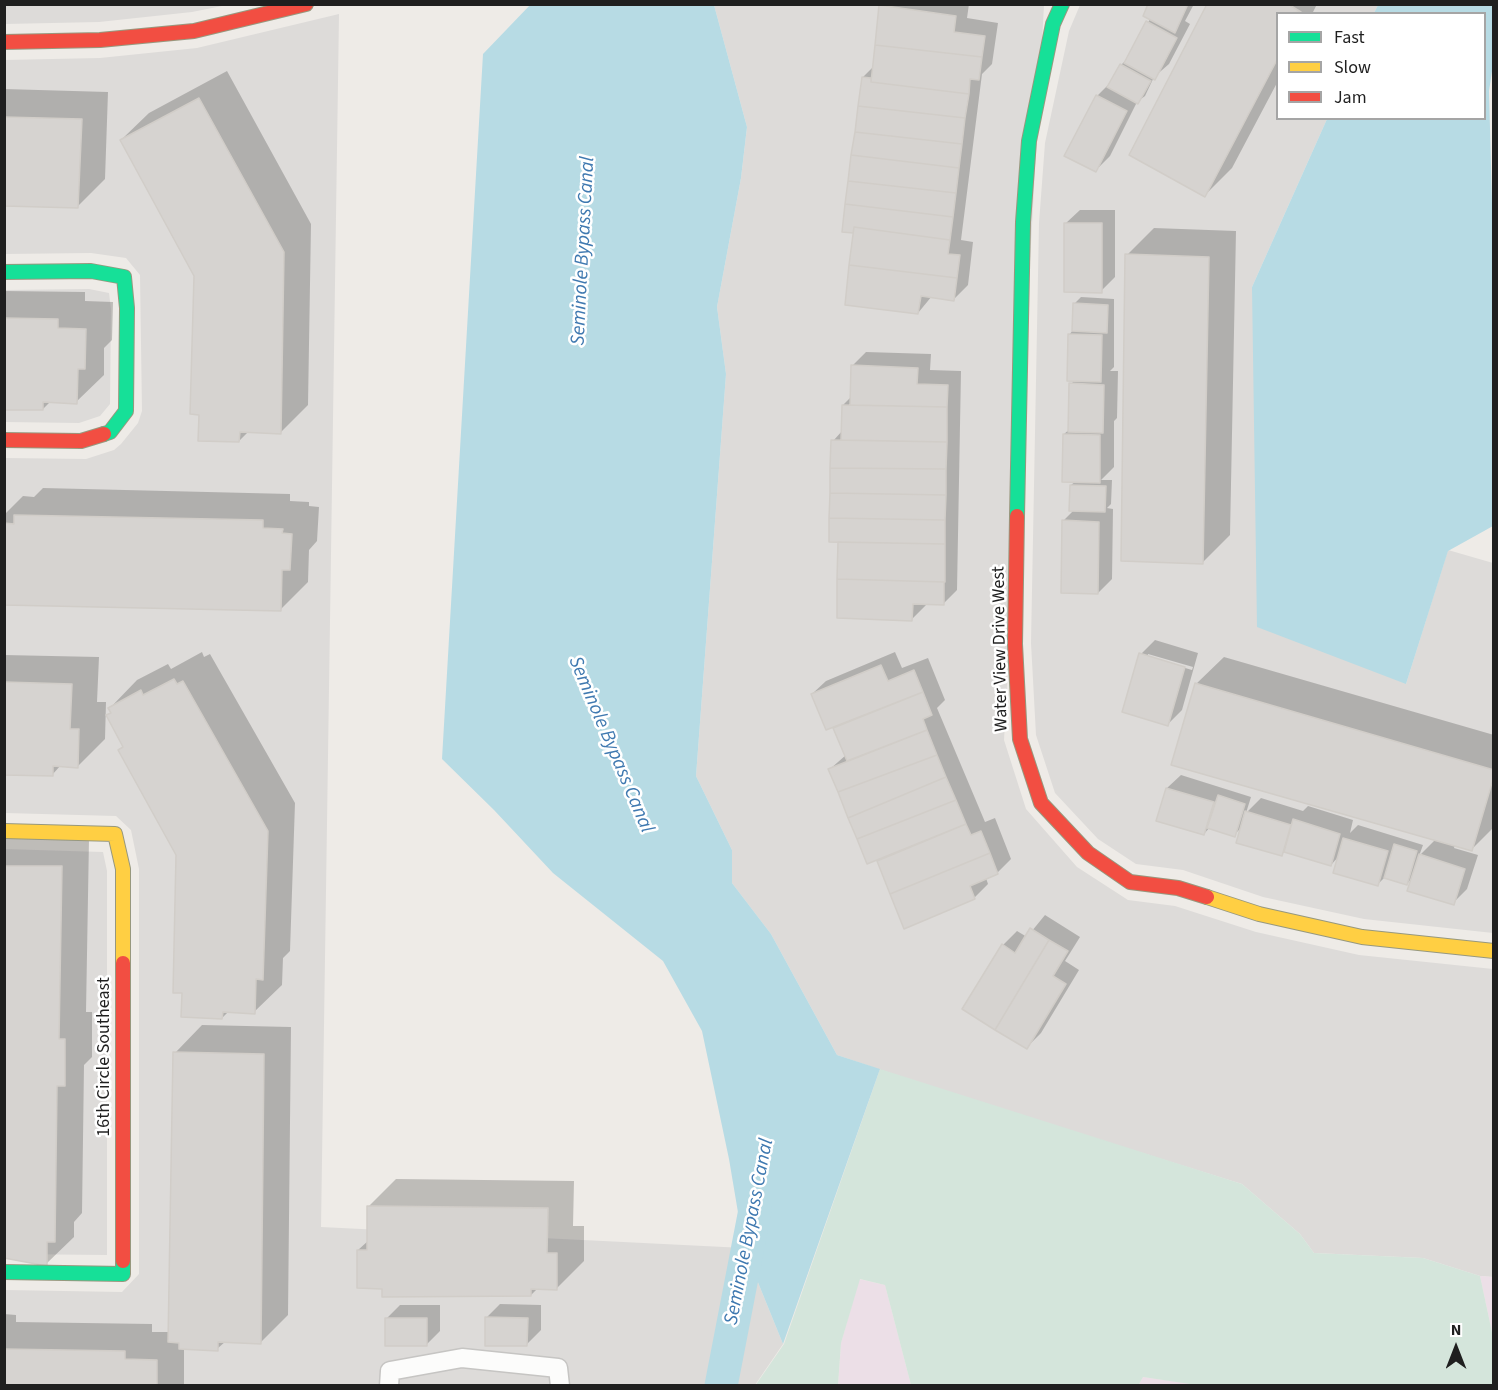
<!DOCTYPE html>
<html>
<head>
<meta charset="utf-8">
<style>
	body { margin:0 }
	#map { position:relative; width:1498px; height:1390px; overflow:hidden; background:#eeebe7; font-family:"Source Sans 3",sans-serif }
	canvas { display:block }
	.frame { position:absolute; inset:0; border:6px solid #1f1f1f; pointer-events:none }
	.legend { position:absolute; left:1276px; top:12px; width:210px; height:108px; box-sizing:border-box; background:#fff; border:2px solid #a5a5a5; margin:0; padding:8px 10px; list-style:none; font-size:18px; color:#1f1f1f }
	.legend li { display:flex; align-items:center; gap:12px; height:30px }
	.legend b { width:30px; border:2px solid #a5a5a5 }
	.north { position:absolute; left:1426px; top:1318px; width:60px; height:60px; -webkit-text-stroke:4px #fff; paint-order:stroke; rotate:0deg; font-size:16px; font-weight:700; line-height:24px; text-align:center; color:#1f1f1f }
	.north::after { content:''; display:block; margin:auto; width:21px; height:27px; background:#1f1f1f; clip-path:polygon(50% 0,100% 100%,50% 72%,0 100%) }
</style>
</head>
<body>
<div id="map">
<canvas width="1498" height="1390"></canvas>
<div class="frame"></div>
<ul class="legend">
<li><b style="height:8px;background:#16e098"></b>Fast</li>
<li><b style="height:8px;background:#ffcf43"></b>Slow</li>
<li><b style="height:8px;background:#f24e42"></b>Jam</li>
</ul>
<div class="north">N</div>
</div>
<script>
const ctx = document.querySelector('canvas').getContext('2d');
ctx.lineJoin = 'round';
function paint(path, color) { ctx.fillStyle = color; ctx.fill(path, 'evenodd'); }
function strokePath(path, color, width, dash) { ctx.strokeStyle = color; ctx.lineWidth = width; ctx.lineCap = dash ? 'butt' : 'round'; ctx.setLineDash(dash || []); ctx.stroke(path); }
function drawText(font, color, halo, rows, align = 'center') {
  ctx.font = font + ' "Source Sans 3",sans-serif'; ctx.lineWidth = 5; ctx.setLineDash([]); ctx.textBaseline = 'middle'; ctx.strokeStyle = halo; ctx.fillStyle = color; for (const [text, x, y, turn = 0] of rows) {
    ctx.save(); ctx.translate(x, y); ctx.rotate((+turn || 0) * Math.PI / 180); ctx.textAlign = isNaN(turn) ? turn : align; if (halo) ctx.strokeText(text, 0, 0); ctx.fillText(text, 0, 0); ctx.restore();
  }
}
const residential = new Path2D(`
	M4,5L5,4L227,5L192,12L99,22L5,24Z
	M714,5H1044L1004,740L1026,809L1077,867L1128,900L1175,906L1256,932L1359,955L1493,969V1277L1480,1276L1423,1258L1314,1253L1300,1234L1242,1184L946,1092L837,1055L771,934L732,883V850L696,776L726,374L717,307L741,178L747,127Z
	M1080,5H1378L1374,13L1278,14V118L1327,119L1252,287L1406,684L1448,550L1493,563V933L1364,919L1263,897L1183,870L1136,864L1098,839L1055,793L1036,735L1031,643L1039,223L1045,143L1069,31Z
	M339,14L321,1227L744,1248L783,1344L755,1385H5V1290L122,1292L139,1274V869L131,830L116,816L5,813V458L86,459L114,450L121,444L138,423L142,411L140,275L126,258L91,253L5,254V60L100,58L197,48Z
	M89,289L109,293L111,309L110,404L100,416L79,423L5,422V290Z
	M5,849L103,852L107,871V1255L5,1254Z`);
const industrial = new Path2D(`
	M1480,1276L1493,1277V1337Z
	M859,1279L885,1285L911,1385L838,1386L841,1343Z
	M1143,1377L1203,1385L1138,1386Z`);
const wetland = new Path2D(`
	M880,1069L1242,1184L1300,1234L1314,1253L1423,1258L1480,1276L1493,1337V1385L1203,1386L1143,1377L1138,1386L911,1385L885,1285L860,1279L841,1343L838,1385L755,1386L784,1344Z`);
const water = new Path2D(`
	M531,4L714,5L747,127L741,178L717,307L726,374L696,776L732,850V883L771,934L837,1055L880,1069L783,1344L744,1248L729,1159L702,1031L663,961L553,873L494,810L442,759L483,54Z
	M1378,5H1494V58L1489,91L1494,278L1493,526L1448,551L1406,684L1257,627L1252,287L1327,119L1484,118V14L1374,13Z`);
const shadow = new Path2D(`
	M882,4H969L967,18L998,23L992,64L982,74L961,240L973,242L968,285L954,299L932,296L918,313L855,232L843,230L863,77L874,66Z
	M1150,4H1194L1185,21L1190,24L1169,64L1154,77L1145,96L1137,102L1110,156L1096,170L1097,96L1111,82L1121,65L1128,58L1150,19Z
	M1209,4H1317L1312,14H1278V81L1232,168L1205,195Z
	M227,71L311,224L308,405L281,432L249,431L239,441L195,276L121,140L149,113Z
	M4,89L108,92L105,179L78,206L4,205Z
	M1080,210H1115V277L1101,291L1066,223Z
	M1154,228L1236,231L1230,535L1202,563L1127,255Z
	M4,291L85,292V301L113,302L112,340L104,348V375L76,402L51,401L43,409L4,408Z
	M1081,297L1114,299V367L1110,371H1118L1117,418L1114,421V467L1101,480H1112L1111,504L1107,508L1113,509L1112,579L1098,593L1063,521L1075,509L1071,485L1076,481L1064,434L1070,429L1071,384L1075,380L1069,335L1073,330L1074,304Z
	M866,352L931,354L930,370L961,371L957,590L943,604L926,603V605L912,619L838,617L840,540L833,441L843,430V405L851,397L852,366Z
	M43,488L290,494V501L309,502V506L319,507L317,541L309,550L308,582L280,610L4,604V515L23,496L34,497Z
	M1155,640L1198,653L1182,710L1168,724L1141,654ZM1148,654L1193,667L1192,670L1148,657Z
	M202,652L204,657L210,654L295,803L290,951L283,958L282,985L254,1012L229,1011L222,1018L183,992L178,855L108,716L112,712L110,708L137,680L168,664L171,669Z
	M895,652L902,668L928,658L945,700L937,708L985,822L995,818L1011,859L997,873L986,878L988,884L974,898L905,927L878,859L830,769L846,755L833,726L812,694L826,681Z
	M4,655L99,657L97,702H106L105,739L78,766L61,765L52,775L4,774Z
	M1224,657L1494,735V827L1471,850L1455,845L1454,848L1478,855L1467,889L1453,903L1413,877L1407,884L1385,877L1378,884L1339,856L1331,865L1285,851L1281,855L1242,827L1234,835L1210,827L1204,834L1167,788L1181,775L1251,797L1246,813L1261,798L1303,811L1308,806L1353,820L1350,833L1358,825L1423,845L1419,856L1436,839L1196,684Z
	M4,838L89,839L86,1012H92V1057L84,1065L82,1213L74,1222V1237L46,1264L4,1256Z
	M1045,915L1080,937L1065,961L1079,970L1041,1033L1027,1047L1003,945L1017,931L1027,937Z
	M202,1025L291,1027L288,1315L261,1342L226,1341L217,1349L184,1348V1386H4V1314L16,1315V1322L152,1324V1332H170L175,1053Z
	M396,1179L574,1181L573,1226H584V1261L557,1288H538L531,1295L384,1287L358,1250L368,1241L369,1206Z
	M500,1304L541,1305V1330L527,1344L486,1318Z
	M400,1305H440V1331L426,1345L386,1319Z`);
const canal = new Path2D(`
	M721,1386L755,1210`);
const building = new Path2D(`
	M1148,4H1188L1175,33L1143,16Z
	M1207,4H1288L1301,12L1278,14V58L1205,197L1129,155Z
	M879,5L956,16L954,32L985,36L982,57L875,45Z
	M1146,21L1177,38L1155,80L1124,63Z
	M875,45L982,57L979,80L970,79L969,94L871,82Z
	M1120,64L1151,81L1138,104L1107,87Z
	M862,77L871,78V82L969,94L965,118L858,106Z
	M1096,95L1127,111L1096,172L1064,156Z
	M199,98L284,252L281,434L240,432L239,442L198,441L199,415L190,414L194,276L120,140Z
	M858,106L965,118L962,144L855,132Z
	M4,117L82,119L78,208L4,206Z
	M855,132L962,144L959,168L851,155Z
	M851,155L959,168L956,193L848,181Z
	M848,181L956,193L953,217L845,204Z
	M845,204L953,217L950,240L854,227L853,233L842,232Z
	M1064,223H1102V293L1064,292Z
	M854,227L950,240L948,254L960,255L957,278L849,265Z
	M1125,254L1209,257L1203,564L1121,561Z
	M849,265L957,278L954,301L921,296L918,314L845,305Z
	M1073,303L1108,305L1107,333L1072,331Z
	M4,318L58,319V328L86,329L85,369H78L77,404L43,402V410H4Z
	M1068,334L1102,335L1101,382L1067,381Z
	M851,365L918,368L917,384L948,385L947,407L850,405Z
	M1069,383L1104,385L1103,433L1068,432Z
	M842,405L947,407V442L841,440Z
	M1063,434L1100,435V483L1062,482Z
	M831,440L947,442L946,469L830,468Z
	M830,468L946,469V495L830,493Z
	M1070,485L1106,486L1105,512L1069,511Z
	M830,493L946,495L945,520L829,518Z
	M14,515L263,520V528L283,529L282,533L292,534L290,570H282L281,611L4,605V523L14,524Z
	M829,518L945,520V544L829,542Z
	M1062,520L1099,522L1098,594L1061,593Z
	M838,542L945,544V582L837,579Z
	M837,579L944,582V605L913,604L912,621L837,618Z
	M1139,653L1185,667L1168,726L1122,712Z
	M881,665L888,681L914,670L923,692L826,730L811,694Z
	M174,679L177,684L183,681L268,831L263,980L256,979L255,1014L223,1012L222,1019L181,1017L182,993H173L176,855L118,750L123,747L106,715L111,713L108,708L141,690L143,695Z
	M4,682L72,684L70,729H79L78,768L53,766V776L4,775Z
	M1195,683L1494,770V776L1472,851L1171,765Z
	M923,692L932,715L923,719L927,730L847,761L833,728Z
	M927,730L937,755L838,792L828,769Z
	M937,755L946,777L848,818L838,792Z
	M946,777L956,800L857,839L848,818Z
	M1166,788L1214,802L1204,835L1156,821Z
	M1218,795L1245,804L1235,837L1207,828Z
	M956,800L966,824L867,864L857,839Z
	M1245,811L1291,825L1282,856L1236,843Z
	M1293,819L1340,834L1331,866L1284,852Z
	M966,824L971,835L981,831L990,853L890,894L877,861Z
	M1343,838L1388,851L1378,886L1333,873Z
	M1394,844L1417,851L1407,885L1384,878Z
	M990,853L998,874L970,886L975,899L904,929L890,894Z
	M1419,854L1465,869L1454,905L1407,891Z
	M4,866H62L59,1039H65V1086H57L55,1242H47V1266L4,1258Z
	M1030,928L1049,940L995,1030L962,1009L1002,944L1015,953Z
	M1049,940L1068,951L1053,976L1066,984L1027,1049L995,1030Z
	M173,1052L264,1054L261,1344L218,1342V1351L179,1349V1343L168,1342Z
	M367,1206L548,1208L547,1253H557V1290L531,1289V1296L382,1297V1289L357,1288V1250H367Z
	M485,1317L528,1318L527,1346H485Z
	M385,1318H427V1346H385Z
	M4,1349L125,1351V1359L157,1360V1386H4Z`);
const lane = new Path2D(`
	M389,1386L390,1371L462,1358L558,1368L560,1386`);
const fast = new Path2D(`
	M4,272L91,271L124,277L127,308L126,411L110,432L104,434
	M1017,516L1023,222L1029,141L1053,24L1062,4
	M4,1272L123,1274V1261`);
const slow = new Path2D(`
	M4,831L115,834L123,869V963
	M1207,897L1259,914L1362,937L1494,951`);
const jam = new Path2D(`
	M4,42L100,40L194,31L306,4
	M4,440L81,441L104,434
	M1017,516L1015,644L1020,739L1041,803L1088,853L1130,882L1178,888L1207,897
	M123,963V1261`);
const streetNames = [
	["Water View Drive West",1001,649,-91],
	["16th Circle Southeast",105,1057,-90]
];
const waterNames = [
	["Seminole Bypass Canal",584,251,-87],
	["Seminole Bypass Canal",610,745,67],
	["Seminole Bypass Canal",750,1232,-79]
];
paint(residential, '#dddbd9');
paint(industrial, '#ecdfe7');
paint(wetland, '#d4e5db');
paint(water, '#b7dbe4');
paint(shadow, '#0003');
strokePath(canal, '#b7dbe4', 33);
paint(building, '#d6d3d0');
strokePath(building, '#d1cdc8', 1.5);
strokePath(lane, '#c6c5c3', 21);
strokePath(fast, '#97987e', 16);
strokePath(slow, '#97987e', 16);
strokePath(jam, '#97987e', 16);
strokePath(lane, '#fcfcfb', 18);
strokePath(fast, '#16e098', 14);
strokePath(slow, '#ffcf43', 14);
strokePath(jam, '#f24e42', 14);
drawText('18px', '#1f1f1f', '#fff', streetNames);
drawText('italic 20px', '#3f79b0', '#fff', waterNames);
</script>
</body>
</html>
